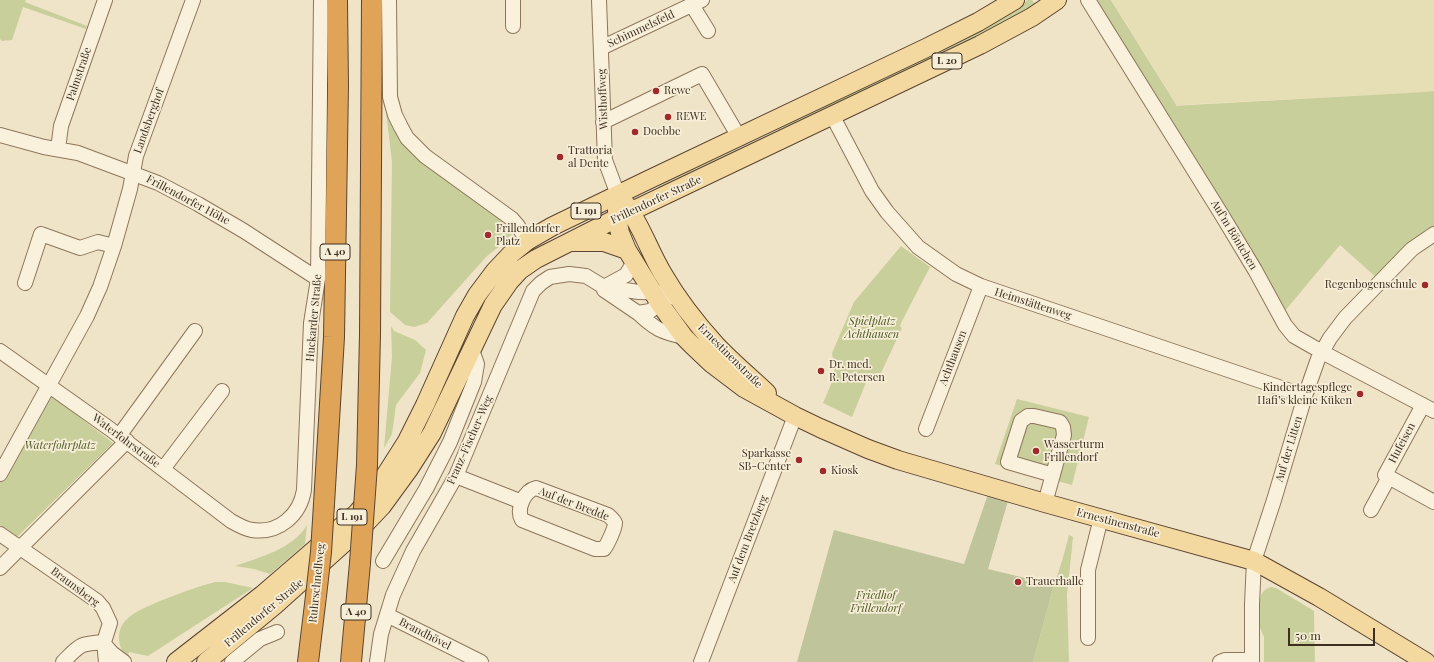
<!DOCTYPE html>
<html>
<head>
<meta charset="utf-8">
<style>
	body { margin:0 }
	#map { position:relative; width:1434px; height:662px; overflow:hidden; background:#f0e4c8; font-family:"Playfair Display",serif }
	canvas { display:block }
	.scale { position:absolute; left:1288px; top:628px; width:87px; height:18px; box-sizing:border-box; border:2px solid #3d2e20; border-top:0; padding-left:5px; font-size:12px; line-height:14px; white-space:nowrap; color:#3d2e20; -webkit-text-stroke:3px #f7eed8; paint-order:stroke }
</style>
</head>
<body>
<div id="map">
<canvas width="1434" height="662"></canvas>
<div class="scale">50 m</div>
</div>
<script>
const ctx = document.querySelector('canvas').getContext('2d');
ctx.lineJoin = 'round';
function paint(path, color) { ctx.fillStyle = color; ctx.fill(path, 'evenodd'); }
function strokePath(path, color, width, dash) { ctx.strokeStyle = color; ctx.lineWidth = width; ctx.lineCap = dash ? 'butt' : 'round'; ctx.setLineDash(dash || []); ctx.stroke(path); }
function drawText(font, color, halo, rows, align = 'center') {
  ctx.font = font + ' "Playfair Display",serif'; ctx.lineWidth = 3.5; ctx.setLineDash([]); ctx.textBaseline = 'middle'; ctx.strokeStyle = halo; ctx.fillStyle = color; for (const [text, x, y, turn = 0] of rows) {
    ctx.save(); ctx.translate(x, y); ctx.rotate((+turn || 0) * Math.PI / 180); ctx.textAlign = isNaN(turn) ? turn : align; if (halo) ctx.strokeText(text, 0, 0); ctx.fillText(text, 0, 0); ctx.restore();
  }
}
const farmland = new Path2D(`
	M1112,0H1434V91L1409,93L1177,105Z`);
const green = new Path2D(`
	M0,0H26L25,2L87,26L86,29L23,7L12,40L2,41L0,39Z
	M1028,0H1032L1037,6L1007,24L661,190L659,186L776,131L809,111L1003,16Z
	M1088,0H1111L1177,106H1172L1408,93L1434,91V228L1379,280L1340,245L1284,312Z
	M384,95L390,117L512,226L513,233L501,245L487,256L427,323L414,327L405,325L390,312L392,162Z
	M901,246L930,267L902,321L900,326L902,328L881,373L869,375L852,417L823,403L835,375L832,353L854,302Z
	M391,326L394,331L415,340L426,350L420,373L396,405L392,434L384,448L392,357Z
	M49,394L113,443L17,537L0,525V482Z
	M1017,399L1089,417L1072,485L995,464Z
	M307,525L305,544L270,574L254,569L235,566C260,557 293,549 307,525Z
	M1069,535L1073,537L1067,595L1069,662H1033L1054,585L1062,561Z
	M215,582H225L253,588L148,656L129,652L128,658C117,648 115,629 128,618C137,610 149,606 160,601C178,594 196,587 215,582Z
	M1271,587L1276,588L1314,611L1315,662H1264V637L1260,628V599L1262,593L1266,589Z`);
const cemetery = new Path2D(`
	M988,494L1008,501L988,569L1054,585L1033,662H797L834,530L964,564Z`);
const minor = new Path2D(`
	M389,0L390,97L395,115L401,127L407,138L425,156L512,219L518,226L527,241
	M513,0V26
	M599,0L605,160L618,195
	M1088,0L1220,212L1255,270L1285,325L1294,336L1322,352L1434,411
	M692,5L708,31
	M601,48L702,0
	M832,115L872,191L887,212L918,247L956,274L981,286L1305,396
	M603,122L702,74L739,137
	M0,135L44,147L78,153L158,183L198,204L244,231L318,279
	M58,149L61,126L105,0
	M25,283L41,234L80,248L98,242L114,246
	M604,287V290L638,313L650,311L667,299
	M604,287L626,275L634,262
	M638,313C655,329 661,332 684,337
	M0,351L110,429L231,521C238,525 245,529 252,530C279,534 300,515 304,490L311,323L318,279L321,0
	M1423,405L1385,475L1434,502
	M926,429L981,286
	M119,436L195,331
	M163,469L222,391
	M0,474L87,316L100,287L114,246L130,189L136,156L193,0
	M456,476L522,502
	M536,488L608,515C611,518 614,520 615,523C615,529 607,545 604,549H595L522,520C516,509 524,491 536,488Z
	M1045,503L1064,435L1063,427L1060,422L1034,416H1028L1021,421L1008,462L1053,475
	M1371,510L1389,477
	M0,534L97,601L103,608L110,623L104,642L106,662
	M383,561L426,489L450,442L474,382L477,364L472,350
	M0,568L127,441
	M387,615L481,662
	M1088,638V570L1101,518
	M105,645L112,653L124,662
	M63,662C81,644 79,644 104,642
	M232,662L260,639L277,632
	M377,662L381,634L393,595L413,551L456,476L533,291L541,283L550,277L569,274L586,276L604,287L639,292L675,293
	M701,662L795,416
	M1220,662L1225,660H1252
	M1252,662V604L1254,561L1274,500L1305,396L1318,359L1330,338L1345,318L1412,249L1434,234`);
const major = new Path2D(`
	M624,202C641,224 649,251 663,274C678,300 696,323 716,345C732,362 750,377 767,393
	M617,206V218L620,233L627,250L660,304L684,337L692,345L711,363L744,388L795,416L820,428L868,449L898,460L1045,503L1254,561L1319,597L1426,662
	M573,242H604L627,250
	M176,662L262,595L357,513L374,493L407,441L425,405L465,316L477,295L495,271L511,254L527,241L553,226L648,180L926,48L978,22L1015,0
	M206,662L275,605L366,523L382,506L409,469L432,433L493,305L509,282L520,270L536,259L617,218L980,45L1032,17L1057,0`);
const highway = new Path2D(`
	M367,465L370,334L372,0
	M324,504L334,337L338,85L337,0
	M308,662L316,596
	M351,662L360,563`);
const highwayBridge = new Path2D(`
	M360,563L367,465
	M316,596L321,552L324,504`);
const markers = [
	[656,91,4,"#9e2a2b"],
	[668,117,4,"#9e2a2b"],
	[635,132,4,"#9e2a2b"],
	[560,157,4,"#9e2a2b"],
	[488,235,4,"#9e2a2b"],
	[1425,285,4,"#9e2a2b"],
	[821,371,4,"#9e2a2b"],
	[1360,394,4,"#9e2a2b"],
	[1036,451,4,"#9e2a2b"],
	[799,460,4,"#9e2a2b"],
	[823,471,4,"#9e2a2b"],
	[1018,582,4,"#9e2a2b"]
];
const shields = [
	[947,61,30],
	[586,211,30],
	[335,252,30],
	[352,517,30],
	[356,612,30]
];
const shieldNames = [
	["L 20",947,61],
	["L 191",586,211],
	["A 40",335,252],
	["L 191",352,517],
	["A 40",356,612]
];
const streetNames = [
	["Schimmelsfeld",641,29,-25],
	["Palmstraße",79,74,-71],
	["Wisthoffweg",603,99,-92],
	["Landsberghof",149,121,-70],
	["Frillendorfer Höhe",188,200,28],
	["Frillendorfer Straße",656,200,-25],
	["Auf'm Böntchen",1234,235,59],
	["Heimstättenweg",1033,304,18],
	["Huckarder Straße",314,318,-85],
	["Ernestinenstraße",730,356,45],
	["Achthausen",953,358,-69],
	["Franz-Fischer-Weg",470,440,-66],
	["Waterfohrstraße",126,441,37],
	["Hufeisen",1402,443,-62],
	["Auf der Litten",1289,449,-73],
	["Auf der Bredde",574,504,21],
	["Ernestinenstraße",1118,523,15],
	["Auf dem Bretzberg",748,539,-69],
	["Ruhrschnellweg",317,583,-84],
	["Braunsberg",75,587,37],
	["Frillendorfer Straße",264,613,-40],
	["Brandhövel",425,634,27]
];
const poiNames = [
	["Rewe",664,91],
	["REWE",676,117],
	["Doebbe",643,132],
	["Trattoria",568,151],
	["al Dente",568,164],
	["Frillendorfer",496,229],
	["Platz",496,242],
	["Regenbogenschule",1417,285,"right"],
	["Dr. med.",829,365],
	["R. Petersen",829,378],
	["Kindertagespflege",1352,388,"right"],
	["Hafi’s kleine Küken",1352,401,"right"],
	["Wasserturm",1044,445],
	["Frillendorf",1044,458],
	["Sparkasse",791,454,"right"],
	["SB-Center",791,467,"right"],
	["Kiosk",831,471],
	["Trauerhalle",1026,582]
];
const parkNames = [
	["Spielplatz",872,322],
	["Achthausen",872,335],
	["Waterfohrplatz",60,446],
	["Friedhof",876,596],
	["Frillendorf",876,609]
];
paint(farmland, '#e6deb5');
paint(green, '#c9cf9b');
paint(cemetery, '#bfc49a');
strokePath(minor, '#8d765c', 16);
strokePath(major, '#5b4430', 20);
strokePath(highway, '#5b4430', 22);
strokePath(minor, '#faf1dc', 14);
strokePath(major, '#f3d9a0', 18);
strokePath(highway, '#e0a458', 20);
strokePath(highwayBridge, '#5b4430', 22, []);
strokePath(highwayBridge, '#e0a458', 20);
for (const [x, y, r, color] of markers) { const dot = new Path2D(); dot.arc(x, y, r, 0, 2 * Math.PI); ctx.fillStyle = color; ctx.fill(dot); strokePath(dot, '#f7eed8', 1.5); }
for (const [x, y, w] of shields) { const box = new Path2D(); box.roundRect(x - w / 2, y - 8, w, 16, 3); ctx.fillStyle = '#f7eed8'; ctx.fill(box); strokePath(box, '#3d2e20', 1); }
drawText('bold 10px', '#3d2e20', null, shieldNames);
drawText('11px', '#3d2e20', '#f7eed8', streetNames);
drawText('11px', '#3d2e20', '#f7eed8', poiNames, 'left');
drawText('italic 11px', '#4d5a26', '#f7eed8', parkNames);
</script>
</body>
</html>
